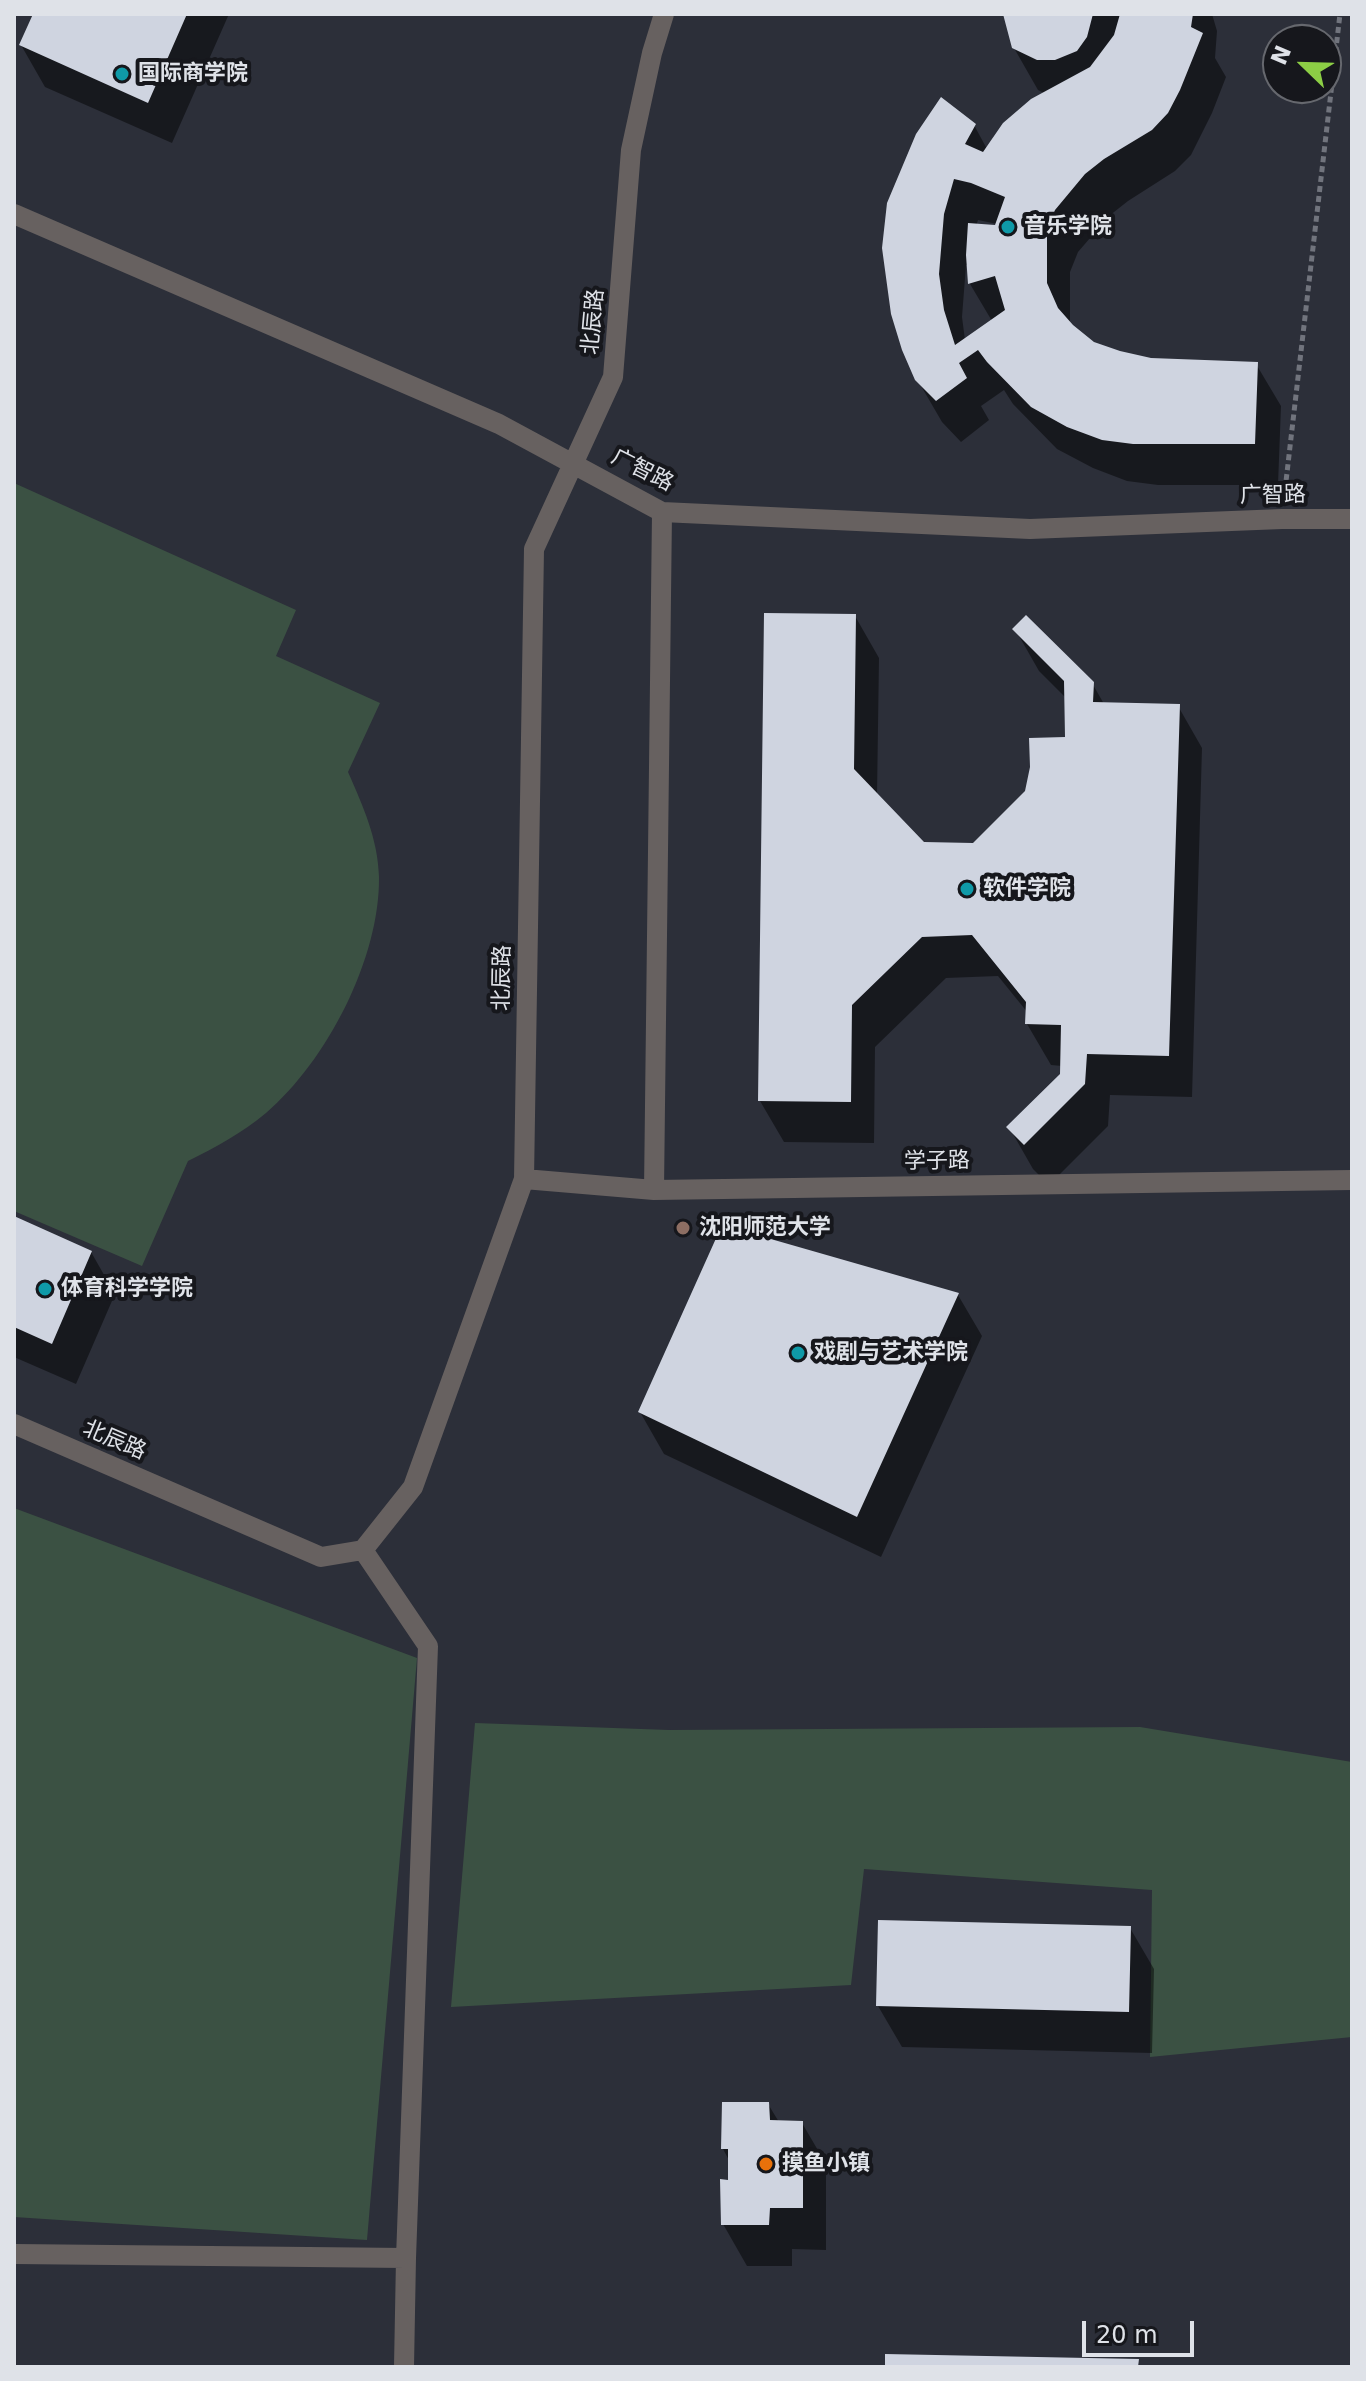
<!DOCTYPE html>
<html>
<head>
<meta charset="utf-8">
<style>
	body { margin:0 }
	#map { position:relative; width:1366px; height:2381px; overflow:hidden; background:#2c2f39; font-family:"DejaVu Sans",sans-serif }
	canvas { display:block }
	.frame { position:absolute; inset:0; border:16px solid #dfe2e8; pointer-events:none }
	.north { position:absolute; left:1262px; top:24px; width:80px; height:80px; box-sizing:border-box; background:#16171c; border:2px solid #66686e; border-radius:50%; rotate:293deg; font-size:22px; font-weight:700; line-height:32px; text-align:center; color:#dfe2e8 }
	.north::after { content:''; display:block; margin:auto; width:28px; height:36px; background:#8cce45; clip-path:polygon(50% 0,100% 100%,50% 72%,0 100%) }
	.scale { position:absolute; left:1082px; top:2321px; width:112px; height:36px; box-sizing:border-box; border:4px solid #dfe2e8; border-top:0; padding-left:10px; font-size:24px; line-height:28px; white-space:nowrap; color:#dfe2e8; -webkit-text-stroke:6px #16171c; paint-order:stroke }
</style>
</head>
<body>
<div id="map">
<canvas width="1366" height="2381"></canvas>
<div class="frame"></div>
<div class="north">N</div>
<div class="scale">20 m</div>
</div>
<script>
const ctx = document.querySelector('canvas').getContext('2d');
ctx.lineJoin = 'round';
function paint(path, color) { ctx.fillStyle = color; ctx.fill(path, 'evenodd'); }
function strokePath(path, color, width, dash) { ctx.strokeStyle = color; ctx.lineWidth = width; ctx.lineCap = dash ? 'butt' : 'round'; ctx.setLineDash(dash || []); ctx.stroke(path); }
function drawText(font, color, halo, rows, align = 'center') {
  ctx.font = font + ' "DejaVu Sans","Noto Sans SC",sans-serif'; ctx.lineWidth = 8; ctx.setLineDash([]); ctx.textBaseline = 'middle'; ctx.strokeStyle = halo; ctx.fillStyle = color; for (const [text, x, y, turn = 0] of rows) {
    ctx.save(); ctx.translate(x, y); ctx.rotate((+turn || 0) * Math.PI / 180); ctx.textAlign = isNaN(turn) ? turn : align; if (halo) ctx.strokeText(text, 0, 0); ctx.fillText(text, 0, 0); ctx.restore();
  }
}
const green = new Path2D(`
	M14,483L296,610L276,656L380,703L348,772C363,806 378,839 379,877C380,958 327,1061 266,1113C242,1133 216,1147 188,1161L142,1266L14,1211Z
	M14,1508L417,1658L367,2240L14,2217Z
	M475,1723L669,1730L1140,1727L1352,1762V2037L1150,2057L1152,1890L864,1869L851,1985L451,2007Z`);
const shadow = new Path2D(`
	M35,14H229L172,143L45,87L21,45Z
	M1006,14H1212L1217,31L1215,58L1226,77L1212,113L1191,155L1175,171L1128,201L1109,216L1078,252L1070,272V325L1093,344L1151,360L1256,364L1281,406L1278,485H1158L1127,481L1093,468L1057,449L1013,404L1004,390L981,406L989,420L961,442L942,422L917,379L884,248L974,125L987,149L1046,94L1038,90L1014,48ZM978,220L1002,225L976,226ZM966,265H969L970,284L992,321L965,340L962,317Z
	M855,616L879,658L877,796L924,843L974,845L1026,792L1067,739L1066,698L1039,671L1015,629L1092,683L1104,704L1178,706L1202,748L1192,1097L1110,1095L1108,1126L1049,1185L1033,1169L1009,1127L1062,1075V1066L1051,1065L1027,1024L1028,1013L998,976L946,978L875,1047L874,1143L784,1142L760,1101Z
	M14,1219L91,1252L115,1294L76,1384L14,1357Z
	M958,1295L982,1336L881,1557L664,1454L640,1412Z
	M1130,1928L1154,1969L1152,2053L902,2047L878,2006Z
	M768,2104L779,2122L802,2123L826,2164V2250L792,2249V2266H747L723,2224L730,2182V2162L723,2149Z`);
const building = new Path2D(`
	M33,14H187L148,103L19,45Z
	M1003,14H1093L1087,37L1077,51L1055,60H1037L1012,48Z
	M1120,14H1193L1191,27L1203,33L1180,90L1168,113L1152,130L1104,159L1085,174L1055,210L1047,230V283L1058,308L1073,325L1094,342L1120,351L1151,358L1258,362L1255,444H1133L1102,440L1067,427L1031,407L987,362L978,350L959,363L967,378L936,401L915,380L902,350L891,314L882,248L887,203L916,134L941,97L976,124L965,144L983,152L1003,123L1031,99L1090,67L1114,35ZM954,179L971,183L1005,197L995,225L968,223L966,255L968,284L995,276L1005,310L955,345L944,310L939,274L944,214Z
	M764,613L856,614L854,769L924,842L973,843L1025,791L1030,767L1029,738L1065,737L1064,681L1012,629L1026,615L1094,682L1093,702L1180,704L1169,1056L1087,1054L1085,1084L1024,1145L1006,1127L1060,1074L1061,1025L1025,1024L1026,1002L972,935L922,937L852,1005L851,1102L758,1101Z
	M14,1216L92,1251L52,1344L14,1327Z
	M722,1225L959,1293L857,1517L638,1412Z
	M878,1920L1131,1926L1129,2012L876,2006Z
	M722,2102H769L770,2120L803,2121V2208H770L769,2225H721L720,2179L728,2180V2149H721Z
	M885,2354L1139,2359L1138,2367H885Z`);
const path = new Path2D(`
	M1285,490L1340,14`);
const minor = new Path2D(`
	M14,214L499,424L662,512L1030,529L1282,519H1352
	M524,1179L654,1190L1352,1180
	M654,1190L662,512
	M14,1424L321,1557L363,1550L413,1487L524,1179L534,549L613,377L631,150L652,53L664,14
	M363,1550L428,1646L406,2258L404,2367
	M14,2254L406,2258`);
const markers = [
	[122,74,8,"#0f9aa8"],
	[1008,227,8,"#0f9aa8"],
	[967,889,8,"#0f9aa8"],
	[683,1228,8,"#8d6e63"],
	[45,1289,8,"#0f9aa8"],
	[798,1353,8,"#0f9aa8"],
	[766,2164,8,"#e8710a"]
];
const poiNames = [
	["国际商学院",138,74],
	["音乐学院",1024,227],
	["软件学院",983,889],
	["沈阳师范大学",699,1228],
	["体育科学学院",61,1289],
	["戏剧与艺术学院",814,1353],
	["摸鱼小镇",782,2164]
];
const streetNames = [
	["北辰路",594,322,-85],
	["广智路",642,471,27],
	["广智路",1273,496,-1],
	["北辰路",503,978,-89],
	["学子路",937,1162,-1],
	["北辰路",114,1441,23]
];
paint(green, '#3b5143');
paint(shadow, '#0007');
paint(building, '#cfd4e0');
strokePath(path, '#71747d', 5, [6, 4]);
strokePath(minor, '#676160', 20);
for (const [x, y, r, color] of markers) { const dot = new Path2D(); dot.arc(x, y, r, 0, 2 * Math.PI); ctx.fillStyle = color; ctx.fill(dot); strokePath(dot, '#16171c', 3); }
drawText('bold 22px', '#dfe2e8', '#16171c', poiNames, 'left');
drawText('22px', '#dfe2e8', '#16171c', streetNames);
</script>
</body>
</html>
